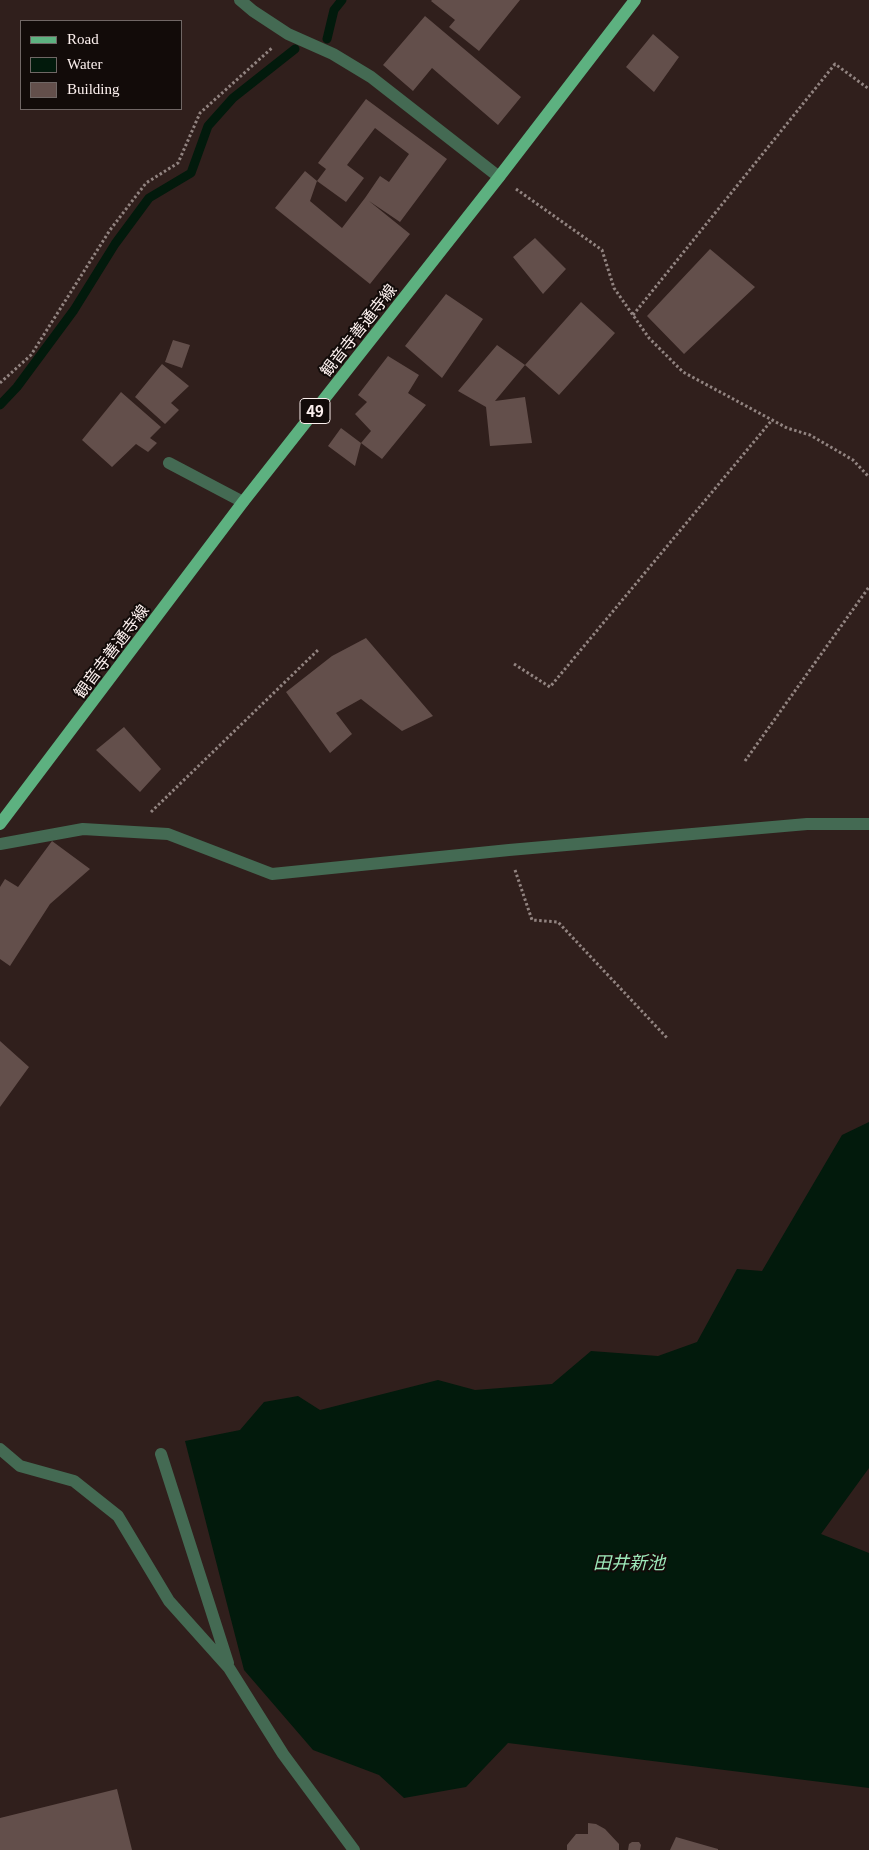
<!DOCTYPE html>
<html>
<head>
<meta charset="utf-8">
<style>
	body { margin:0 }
	#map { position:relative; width:869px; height:1850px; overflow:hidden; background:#301f1c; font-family:Georgia,serif }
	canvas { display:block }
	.legend { position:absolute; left:20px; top:20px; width:162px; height:90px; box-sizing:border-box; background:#120b09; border:1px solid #706765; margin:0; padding:6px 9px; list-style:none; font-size:15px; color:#fcf0ee }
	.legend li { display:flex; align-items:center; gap:10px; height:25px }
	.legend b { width:25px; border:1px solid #706765 }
</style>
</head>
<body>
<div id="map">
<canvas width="869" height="1850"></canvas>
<ul class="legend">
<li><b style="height:6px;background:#5db180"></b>Road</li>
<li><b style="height:14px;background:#021a0c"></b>Water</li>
<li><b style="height:14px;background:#634f4b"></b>Building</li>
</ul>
</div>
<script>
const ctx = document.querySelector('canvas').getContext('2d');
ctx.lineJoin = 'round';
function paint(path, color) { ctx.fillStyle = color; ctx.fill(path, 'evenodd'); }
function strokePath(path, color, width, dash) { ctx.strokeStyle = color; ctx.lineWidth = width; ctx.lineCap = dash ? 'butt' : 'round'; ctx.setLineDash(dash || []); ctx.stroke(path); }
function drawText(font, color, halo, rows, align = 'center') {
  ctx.font = font + ' Georgia,"Noto Sans JP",serif'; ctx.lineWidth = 4; ctx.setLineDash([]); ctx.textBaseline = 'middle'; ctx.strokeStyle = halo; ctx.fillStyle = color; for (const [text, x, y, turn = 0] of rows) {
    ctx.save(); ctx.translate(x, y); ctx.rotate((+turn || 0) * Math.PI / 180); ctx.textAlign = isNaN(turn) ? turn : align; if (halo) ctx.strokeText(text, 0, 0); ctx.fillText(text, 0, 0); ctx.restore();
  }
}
const water = new Path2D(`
	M869,1122V1468L821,1534L869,1553V1788L508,1743L466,1787L404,1798L379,1775L313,1750L244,1670L185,1441L240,1430L264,1402L298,1396L320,1410L438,1380L475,1390L552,1384L591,1351L658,1356L697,1342L737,1269L762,1271L842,1135Z`);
const stream = new Path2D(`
	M327,39L334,10L342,0
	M0,405L17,387L74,310L115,244L149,198L191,173L208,126L233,98L295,49`);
const building = new Path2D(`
	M432,0H520L479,51L449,27L455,20L431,1Z
	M425,16L521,97L498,125L432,68L413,91L383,65Z
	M653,34L679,57L654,92L626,67Z
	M366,99L447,159L400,222L369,201L410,234L370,284L275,208L305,171L317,181L310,201L342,228L365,198L380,176L389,182L409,154L375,128L347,165L364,178L346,202L317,181L326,169L318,163Z
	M535,238L566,269L543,294L513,257Z
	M710,249L755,287L684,354L647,316Z
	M446,294L483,319L442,378L405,346Z
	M581,302L615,333L559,395L525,365Z
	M173,340L190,345L182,368L165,362Z
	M497,345L525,365L495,401L525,397L532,443L490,446L486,407L458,391Z
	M388,356L419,375L408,393L426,405L382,459L361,443L371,431L355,414L367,402L358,395Z
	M162,364L189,386L171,403L179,410L165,424L135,397Z
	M121,392L161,427L150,438L157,443L148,452L136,444L112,467L82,440Z
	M341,428L361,443L355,466L328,446Z
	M366,638L433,716L402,731L361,699L336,713L352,734L330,753L286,692L332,656Z
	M124,727L161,769L140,792L96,750Z
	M52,841L90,869L50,904L10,966L0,959V887L5,879L18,887Z
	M0,1041L29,1067L0,1107Z
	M117,1789L132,1850H0V1818Z
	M588,1823L596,1824L605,1829L619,1844V1850H567V1845L576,1834H588Z
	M676,1837L718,1849V1850H670Z
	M632,1842H639L641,1845L640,1850H628L629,1844Z`);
const path = new Path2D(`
	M516,189L602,250L614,288L649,338L683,372L787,428L810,435L853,460L869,477
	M633,315L835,64L869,89
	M0,383L31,355L110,230L146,183L178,163L200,113L273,47
	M514,664L550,687L772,420
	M745,761L869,587
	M151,812L319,649
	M515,870L532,920L558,922L668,1039`);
const minor = new Path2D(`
	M240,0L253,11L288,34L333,54L371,77L499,177
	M169,463L243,502
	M0,844L83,829L168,834L272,874L509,850L807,824H869
	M0,1449L20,1466L74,1481L118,1516L169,1601L229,1668L283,1754L354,1850
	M161,1454L228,1663`);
const major = new Path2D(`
	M0,824L243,502L499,177L635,0`);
const shields = [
	[315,411,30]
];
const shieldNames = [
	["49",315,411]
];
const streetNames = [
	["観音寺善通寺線",358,330,-52],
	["観音寺善通寺線",111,651,-53]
];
const waterNames = [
	["田井新池",629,1562]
];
paint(water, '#021a0c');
strokePath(stream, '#021a0c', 9);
paint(building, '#634f4b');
strokePath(path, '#928481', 3, [2.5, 2.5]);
strokePath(minor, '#446a53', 12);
strokePath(major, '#5db180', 12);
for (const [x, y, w] of shields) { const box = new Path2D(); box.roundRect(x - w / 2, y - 12.5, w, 25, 4); ctx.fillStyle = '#120b09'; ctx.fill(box); strokePath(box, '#fcf0ee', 1); }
drawText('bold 15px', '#fcf0ee', null, shieldNames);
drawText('16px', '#fcf0ee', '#120b09', streetNames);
drawText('italic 18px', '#9ce8b9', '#120b09', waterNames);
</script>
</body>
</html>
